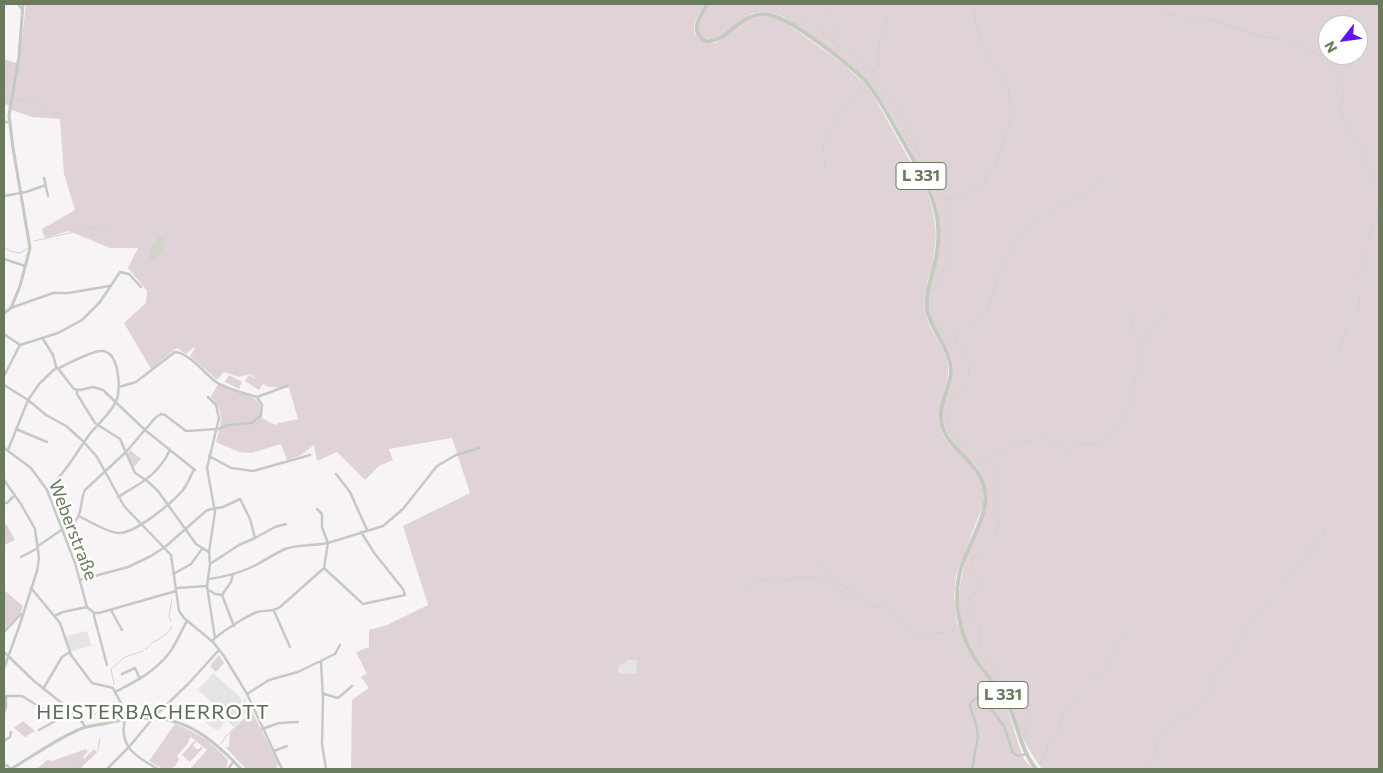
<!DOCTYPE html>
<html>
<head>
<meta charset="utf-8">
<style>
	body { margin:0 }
	#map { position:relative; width:1383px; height:773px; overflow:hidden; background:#f7f3f6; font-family:Commissioner,sans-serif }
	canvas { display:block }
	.frame { position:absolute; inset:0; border:5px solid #697b5a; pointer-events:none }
	.north { position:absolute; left:1318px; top:15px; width:50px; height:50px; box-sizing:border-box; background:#fff; border:1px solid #c3cabd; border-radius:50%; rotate:240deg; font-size:14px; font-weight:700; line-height:20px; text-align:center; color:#697b5a }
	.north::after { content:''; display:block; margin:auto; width:18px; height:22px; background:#5f14f5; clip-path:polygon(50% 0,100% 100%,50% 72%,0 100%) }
</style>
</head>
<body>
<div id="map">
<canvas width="1383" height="773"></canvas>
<div class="frame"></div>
<div class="north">N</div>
</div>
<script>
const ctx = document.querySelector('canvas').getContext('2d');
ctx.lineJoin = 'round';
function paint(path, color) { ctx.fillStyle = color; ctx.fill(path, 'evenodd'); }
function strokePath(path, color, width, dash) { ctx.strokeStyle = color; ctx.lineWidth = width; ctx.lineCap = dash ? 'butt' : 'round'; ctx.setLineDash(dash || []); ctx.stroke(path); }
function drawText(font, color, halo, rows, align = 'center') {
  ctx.font = font + ' Commissioner,sans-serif'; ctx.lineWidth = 5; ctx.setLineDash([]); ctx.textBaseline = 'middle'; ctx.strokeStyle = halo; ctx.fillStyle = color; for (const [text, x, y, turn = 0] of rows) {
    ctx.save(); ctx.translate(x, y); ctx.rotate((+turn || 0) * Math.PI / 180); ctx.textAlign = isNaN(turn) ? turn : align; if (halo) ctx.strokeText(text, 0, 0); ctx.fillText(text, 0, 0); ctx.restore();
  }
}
const built = new Path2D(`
	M87,631L91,646L71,651L66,636Z
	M628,660L637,661L636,674L618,673L619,665Z
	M213,673L240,697L247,712L234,727L228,721L230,718L198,690Z
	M217,711L227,720L218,731L206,723Z`);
const green = new Path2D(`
	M26,4H705C701,10 697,16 695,22C690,37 704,45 716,43L749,19L765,16L776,18L783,21L841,62L863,82L874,96L927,192C935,213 938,233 934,255C931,275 921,294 926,315C930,335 948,347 948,370C948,389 936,406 940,426C945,450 974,460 982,483C984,490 983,498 983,505L956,575L954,597L957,622L966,646L978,667L999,692L1007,707L1021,752L1024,759L1033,769H351L352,700L369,688L361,677L367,674L356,652L369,647V630L387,625L428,605L403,526L470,493L452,438L389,449L393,460L379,466L365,480L337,452L317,461L314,445L301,455L287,460L281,444L251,453L239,452L216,442C221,423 226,413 211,397L218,384C228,388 252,394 258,402C262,406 261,413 262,418L275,425L279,423L298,419L289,388L268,387L263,384L259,390L245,381L249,375L259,381L250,374L239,377L224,372L217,380L190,356L195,348L194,347L186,354L177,348L151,369L124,323L146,303L147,291L128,268L138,248H110L69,231L45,238L42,229L75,210L64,174L60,119L32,117L12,110V106L4,104V59L19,64ZM628,660L637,661L636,674L618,673L619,665L624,664Z
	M708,4H1379V769H1042C1033,757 1025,744 1019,730C1014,719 1012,708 1006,698C998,682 984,670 975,655C943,601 967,557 986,505C988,493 986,482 980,471C971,458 955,449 948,434C933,409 957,387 952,361C948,342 931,329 929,309C926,285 941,258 940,231C940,221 938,211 935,201C929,182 917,164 908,146C894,121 881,94 860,73C838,52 809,35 784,17C774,13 765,11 754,13C739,17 714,50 701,35C693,26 704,12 708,4ZM1328,25H1358V55H1328Z
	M229,375L242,382L239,389L225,382Z
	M130,450L141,459L133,468L128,454Z
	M4,524L7,525L15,540L4,545Z
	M4,590L23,606L20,614L4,630Z
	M219,655L224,663L216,672L210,666Z
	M252,712L279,764L276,766L278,769H246L226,748L229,746L230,733Z
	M23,721L35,731L25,737L14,728Z
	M175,724C198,733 211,741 228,760L226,769H190L207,750L191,737L188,741L189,742L177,756L179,759C178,761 177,764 175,766C166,773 157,766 149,761Z
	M194,741L196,742L193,745L196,749H199L201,747L203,748L190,762L182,755Z
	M86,749L88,752L83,756L84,759L94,749L97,752L80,769H37L47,760L52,761Z`);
const water = new Path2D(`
	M159,236L164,239C165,249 160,254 153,260L149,258V252Z`);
const stream = new Path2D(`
	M794,4L801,14L821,33L834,43L853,53L870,65L879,85L889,95L907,125L930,182
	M1162,4L1160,7L1162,13L1167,12L1172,16L1178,15L1182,19L1214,20L1258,36L1282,39
	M822,22L829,10
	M821,32V25
	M834,33L841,21
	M833,36L834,42
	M1289,41C1296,44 1305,46 1311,50C1323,57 1343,78 1344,92C1344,100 1341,104 1340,111L1343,115V122C1353,131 1356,143 1365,154C1365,162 1373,181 1379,186
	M874,70L878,65L879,43L887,23L886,14L891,9L892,4
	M4,94H6
	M15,99L36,103L45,111H50L53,113L55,112L63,115
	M825,167L823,145L835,119L867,87
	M932,187L945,197L947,200V212L949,219L950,234L946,262L943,272L939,278L931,300L934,319L945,338
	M947,200L975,190L985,184L986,176L994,167L1008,131L1011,116L1008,86L988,58L981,42L975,20L974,4
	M1379,208L1376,216L1379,221
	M34,241L110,224
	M1368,242L1373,226L1379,222
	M4,247L10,251L20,253L28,248
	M1358,281C1361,270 1366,261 1368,251
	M1127,308C1134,320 1130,336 1142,345
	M1355,315C1360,308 1360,299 1358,292
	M949,342H954L963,348L969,366L968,382L951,400L947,410L948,430L956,440L968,449
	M954,342L959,331L982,318L989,308L997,276L1018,236L1035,220L1048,214L1061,203H1067L1101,183L1108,173
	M1338,356L1347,324
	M1041,438L1065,449L1083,444H1095L1114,434L1124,419L1133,398L1135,376L1142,354V345L1157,321L1165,316L1168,310
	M993,455L1011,445L1036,439
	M977,456L982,460L988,462L997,472V513L1000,519L996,535L981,552L974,556L972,560L973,573L979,582L978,592L974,593L968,599L971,603L972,620L980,626V651
	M814,560L839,584L849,588L853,595
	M740,590L765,579L785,580L800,577L821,578L834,586L837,590L860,599L875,607L881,606L896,614L917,638L923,634L933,633
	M1275,596L1287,577L1296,570L1300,562L1306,557L1307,550L1316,546L1326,529
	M171,622L169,616L172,599
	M935,632L943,633
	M949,633L962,646L965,648
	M146,649C148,648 150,645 152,643C160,638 167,636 172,626
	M980,655L981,657L993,667L998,674L1009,685L1021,694L1024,692L1032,707V716L1024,725V729L1034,755
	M114,684L111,669L125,657L143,651
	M1084,686L1095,676L1103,673L1123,635
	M101,710L114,702
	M94,718L93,715L96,713
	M221,744L226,736L248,715L244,699
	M98,750L100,738
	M1037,760L1040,764L1048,749L1047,745L1051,737L1058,731L1065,710L1078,695
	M74,769L97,752
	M1148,769C1158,759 1154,740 1166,728C1171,722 1180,719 1186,715C1194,709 1201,701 1208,693L1213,692L1215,676L1224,661L1231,657L1235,645L1239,642L1247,628L1268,601`);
const minor = new Path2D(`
	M18,4L22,9
	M4,122H10
	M44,178L48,196
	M4,196L26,192L46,185
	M4,259L25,266
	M11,308L53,293H69L109,286
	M4,334L20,345
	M43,339L53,355L56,366L74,389L80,390L93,387L103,390L145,430L195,470
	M4,376L20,345L58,333L82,320L100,302L120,272L129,274L141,287
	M4,385L28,400L46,415L66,426L84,442L97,457L124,506L171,555L179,611L184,618L213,642L224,656L247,694L282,769
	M119,387L136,382L175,352C188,352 205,374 216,382C227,389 244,393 257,397L287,386
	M77,390V394L95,423L120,439L135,473L146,480L158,491L196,544L209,552
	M208,397L216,405L219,418L207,468L215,512L209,552L210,564L207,586L215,638
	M16,429L47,442
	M4,448L31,468L47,490L75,563L87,607
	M8,450L28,400L40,383L57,367
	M209,456L231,468L253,471L310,455
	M336,474L350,492L367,530
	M4,480L21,504L35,529L39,558L37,571L19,627L4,668
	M47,490C65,473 75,455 89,435C98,423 112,413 117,399C121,387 119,349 100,351C93,351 64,365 58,369
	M118,497C141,483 158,475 170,450
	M4,503H7L15,495
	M79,516C89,521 108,533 119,533C136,533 172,503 183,490C188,483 191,476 194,469
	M38,546L76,520C83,511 80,500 85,490L126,452L156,417L161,414L165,415L186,431L218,429L228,425L252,423L261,415L262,405L257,397
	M21,557L38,548
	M210,564L239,545L255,538L275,527L286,524
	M324,568L363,604L405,595L403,589L375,554L361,532
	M175,573L191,564L202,549
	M209,579C224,577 240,573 254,566C264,561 274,554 285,549C299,544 314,546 328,543L322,527V514L317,509
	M80,580L128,567L151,556L165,547L206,511L211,509L223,507L240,499L250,519L255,538
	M31,588L60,623L71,655L92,683L113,688C118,699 125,707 127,719
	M176,588L207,586
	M207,589L215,594L222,595L231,582L233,574
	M222,595L234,626
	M111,610L122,630
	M274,611L290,647
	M94,613V616L107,665
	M54,616L63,612L87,607L94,613H99L176,591
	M4,632L21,614
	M212,641C220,633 246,616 257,612C266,609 271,613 280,607L324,568L328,543L383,526L403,509L437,466L456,455L480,448
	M4,652L34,681L63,704L83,723L85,727
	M321,661L323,699L322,744L326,769
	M122,674L135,668L140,679
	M43,689L62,657L70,652
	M115,692C135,682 156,671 170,652C177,642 181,631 187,621
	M247,694L269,680L298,672L335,654L340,645
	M324,694L338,698L352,686
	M4,695L6,696V707L4,713
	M6,696H22L56,717H59L67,708
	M125,720C118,747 138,758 158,769
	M262,729L279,723L298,722
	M39,730L57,720L58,717
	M4,741L10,737L11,732
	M274,751L287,746
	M4,766L7,765L10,769
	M107,769L129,747L153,718L188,684L219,650
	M228,769L234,761
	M972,769L978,736L976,724L970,706L972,701L977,698L985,701L1004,726L1013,753L1018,756L1027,754`);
const secondary = new Path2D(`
	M4,313L11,308L13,303L20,286L30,248L13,148L9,115L19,57L23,4
	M11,769C33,756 55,740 78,730C88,725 101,725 112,722C172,710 201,726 241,769`);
const primary = new Path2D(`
	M707,4C700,17 688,32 706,41C729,44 741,6 774,16C793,21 852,66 866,82C880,98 890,119 901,138C916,165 935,193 938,224C939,237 938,250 935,262C932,277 925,293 927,309C930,331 950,346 951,370C951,387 939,402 941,420C945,451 981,460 985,491C989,518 964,549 959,576C953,608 961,640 980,666C990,679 1001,690 1008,704C1018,726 1021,750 1036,769`);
const shields = [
	[921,176,50],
	[1003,695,50]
];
const shieldNames = [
	["L 331",921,176],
	["L 331",1003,695]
];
const streetNames = [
	["Weberstraße",73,530,69]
];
const quarterNames = [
	["HEISTERBACHERROTT",153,712]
];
paint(built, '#e5e4e4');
paint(green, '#dfd3d7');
paint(water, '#d0d5c7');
strokePath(stream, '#d0d5c7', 1);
strokePath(minor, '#c5cac1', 2.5);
strokePath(secondary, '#c4cbbe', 3);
strokePath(primary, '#c4cbbe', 4);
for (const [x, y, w] of shields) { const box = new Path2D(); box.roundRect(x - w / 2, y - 13.5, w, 27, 4); ctx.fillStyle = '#fff'; ctx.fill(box); strokePath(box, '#697b5a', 1); }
drawText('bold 16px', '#697b5a', null, shieldNames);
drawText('18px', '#697b5a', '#fff', streetNames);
ctx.letterSpacing = '1px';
drawText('20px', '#5d6c51', '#fff', quarterNames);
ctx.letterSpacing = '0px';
</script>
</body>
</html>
